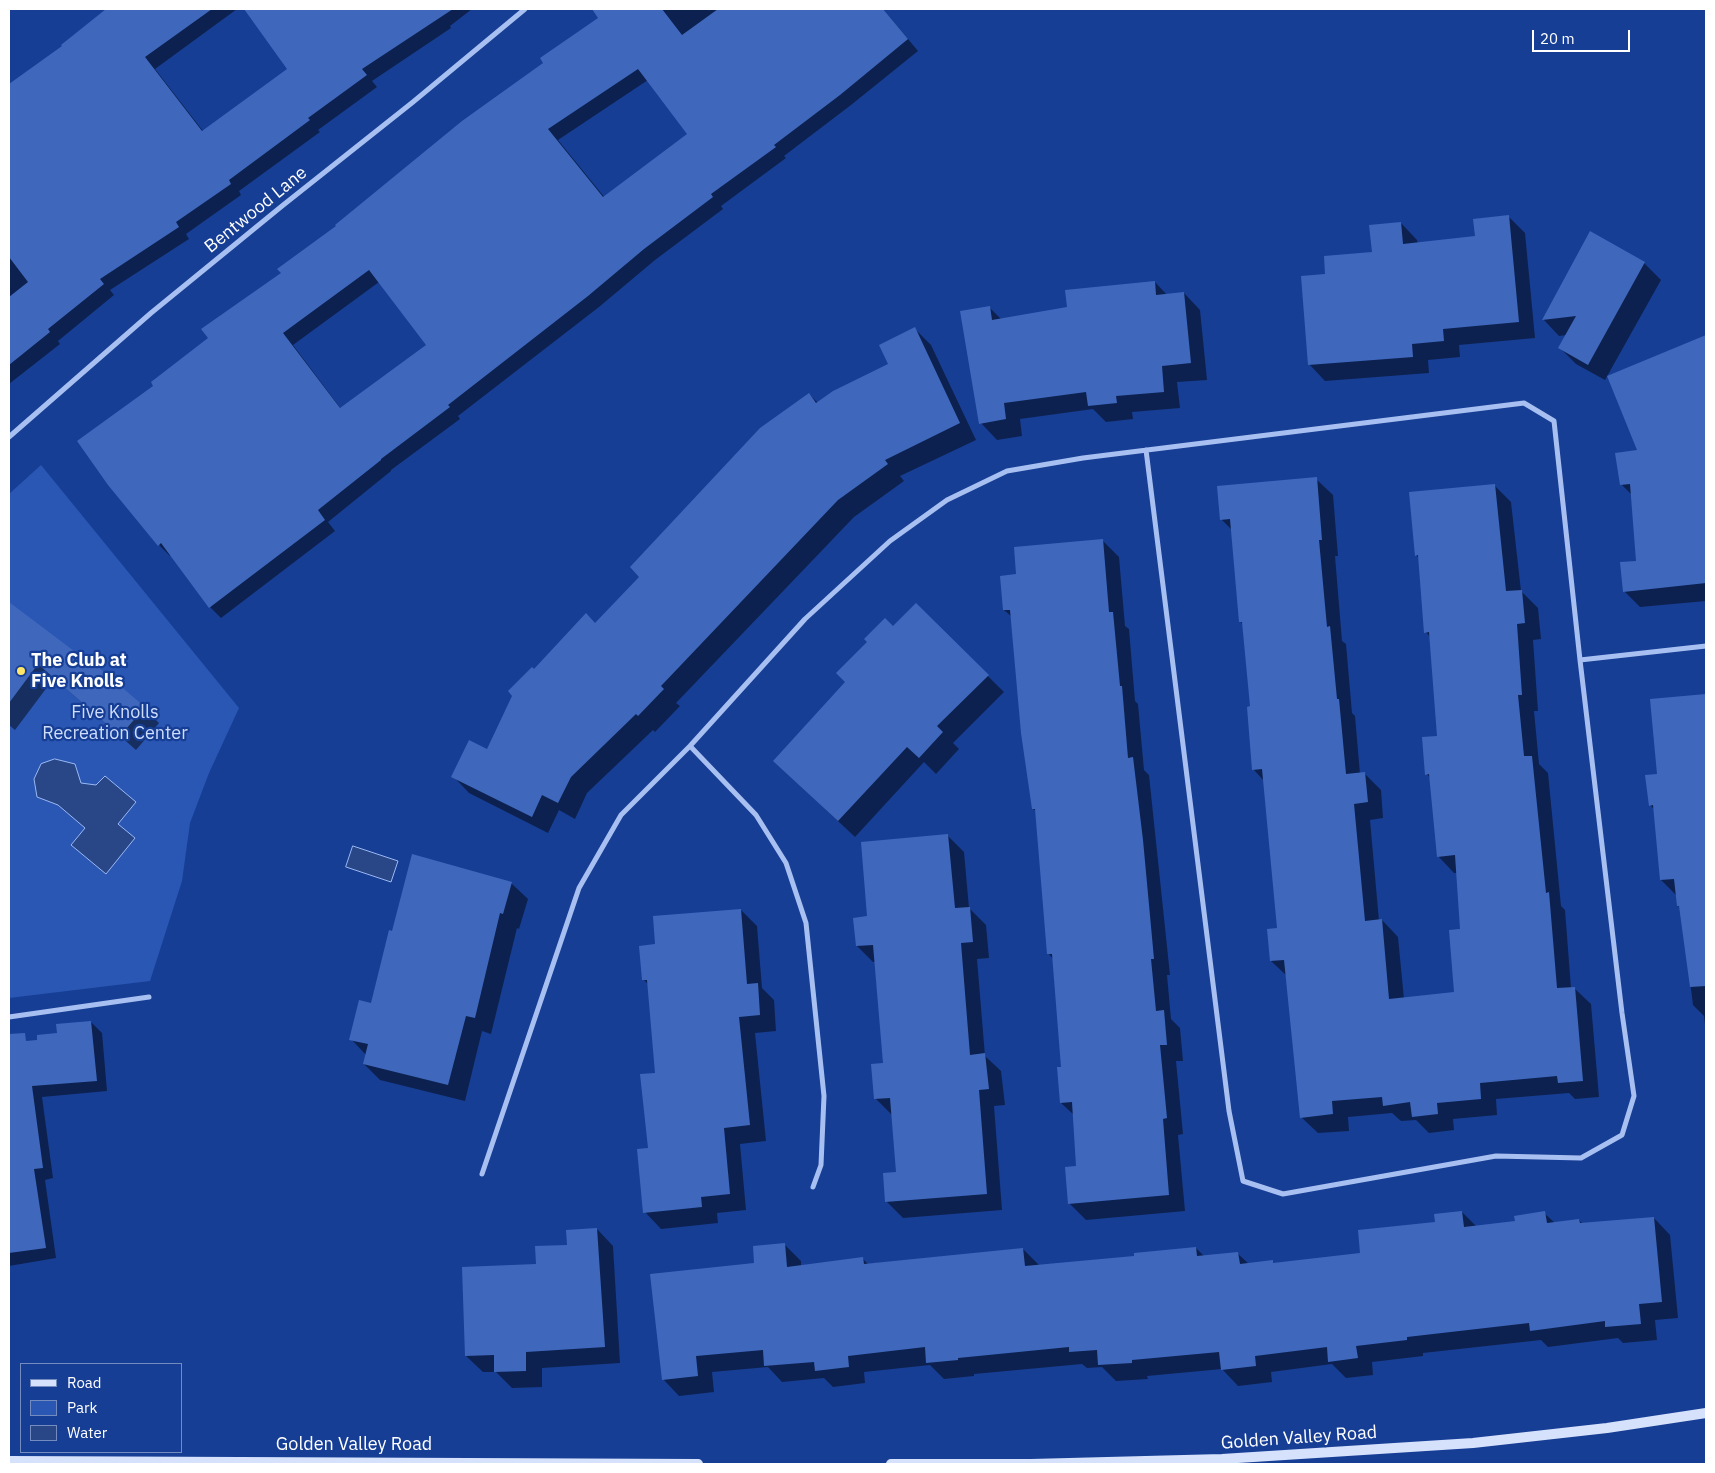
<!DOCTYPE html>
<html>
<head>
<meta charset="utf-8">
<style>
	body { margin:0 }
	#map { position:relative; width:1715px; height:1473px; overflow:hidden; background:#173e95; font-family:"IBM Plex Sans",sans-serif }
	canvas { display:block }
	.frame { position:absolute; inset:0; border:10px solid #fff; pointer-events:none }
	.legend { position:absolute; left:20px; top:1363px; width:162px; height:90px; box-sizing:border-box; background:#173e95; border:1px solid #748bbf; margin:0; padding:6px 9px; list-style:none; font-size:15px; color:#fff }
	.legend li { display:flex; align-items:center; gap:10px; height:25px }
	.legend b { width:25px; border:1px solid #748bbf }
	.scale { position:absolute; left:1532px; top:30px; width:98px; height:22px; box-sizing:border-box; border:2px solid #fff; border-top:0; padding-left:6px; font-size:15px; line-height:18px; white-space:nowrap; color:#fff; -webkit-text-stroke:4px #173e95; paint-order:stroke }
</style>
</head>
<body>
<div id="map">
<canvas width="1715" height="1473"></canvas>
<div class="frame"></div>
<ul class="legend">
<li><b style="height:6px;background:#d6e2fc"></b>Road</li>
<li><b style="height:14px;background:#2a57b4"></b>Park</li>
<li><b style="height:14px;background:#294687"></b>Water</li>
</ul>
<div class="scale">20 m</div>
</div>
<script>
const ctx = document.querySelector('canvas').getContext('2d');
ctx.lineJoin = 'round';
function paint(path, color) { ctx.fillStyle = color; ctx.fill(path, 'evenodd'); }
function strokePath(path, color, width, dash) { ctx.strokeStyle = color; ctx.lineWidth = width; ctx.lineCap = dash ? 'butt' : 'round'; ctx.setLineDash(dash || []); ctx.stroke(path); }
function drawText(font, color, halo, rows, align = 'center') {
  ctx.font = font + ' "IBM Plex Sans",sans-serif'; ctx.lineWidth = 4.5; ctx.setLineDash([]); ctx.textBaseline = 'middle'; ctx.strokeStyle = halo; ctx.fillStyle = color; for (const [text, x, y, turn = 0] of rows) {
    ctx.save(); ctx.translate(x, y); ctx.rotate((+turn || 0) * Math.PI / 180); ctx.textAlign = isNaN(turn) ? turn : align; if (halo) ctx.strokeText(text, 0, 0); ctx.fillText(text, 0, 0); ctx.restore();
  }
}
const green = new Path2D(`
	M41,465L239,708L209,773L190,823L182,881L150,981L9,998V494Z`);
const water = new Path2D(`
	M55,759L75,764L81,783L96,785L105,776L136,802L118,824L135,838L106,874L71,845L85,828L58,805L37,797L34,779L41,764Z
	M353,846L398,861L391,882L346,867Z`);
const shadow = new Path2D(`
	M109,9H237L155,69L203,131L289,69L246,9H472L450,26L451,28L372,81L377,87L318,130L320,132L239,191L241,195L186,234L189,239L110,290L114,295L58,341L60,344L9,384V86L64,47L63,45Z
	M605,9H883L918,51L851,105L784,156L786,158L721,206L723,209L655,260L599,307L458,416L460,419L391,470V471L328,522L335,531L221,618L210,607L171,555L170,556L159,545L155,386L338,226L600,18L597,15ZM648,80L688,134L605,198L558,140ZM379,282L428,345L341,409L293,345Z
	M1509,217L1525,233L1535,338L1459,345L1460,357L1428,360L1429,373L1325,381L1309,364L1327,275L1373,254L1401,223L1417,240L1418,244L1476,238Z
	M1591,233L1644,263L1661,280L1605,380L1576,364L1560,348L1567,335L1559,336L1543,319Z
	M1155,282L1167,295L1184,293L1200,310L1207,380L1177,382L1180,408L1132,412L1133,419L1106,422L1093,409L1020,419L1022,436L997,440L981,423L989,307L1001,319L1068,308Z
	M915,329L931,345L976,440L900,476L904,481L854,517L676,703L680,706L655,732L653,730L587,793L575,819L559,810L548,833L469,793L453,776L488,750L534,670L595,625L809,394L818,403L890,365Z
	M1706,336V601L1640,607L1624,591L1638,562L1632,495L1622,485L1639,451L1608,377Z
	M1316,479L1333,495L1338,556H1335L1342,641L1346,644L1352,713L1355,716L1360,774L1364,773L1381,790L1383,818L1370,820L1379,921L1382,920L1398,937L1404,999L1455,993L1461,930L1457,873H1454L1438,856L1430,778L1427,774L1438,737L1430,637L1426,632L1419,558L1416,555L1495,486L1511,502L1521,591L1538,608L1541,639L1533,640L1538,711H1534L1539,764L1548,773L1561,906L1565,910L1571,988H1574L1591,1004L1599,1097L1575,1099L1569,1093L1496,1099L1497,1115L1453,1119L1454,1130L1429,1133L1416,1120L1401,1121L1392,1113L1348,1117L1349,1131L1318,1133L1301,1117L1287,976L1271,961L1278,930L1264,781L1254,770L1251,708L1244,626L1240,621L1232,530L1221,519Z
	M1102,540L1119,557L1125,626L1129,629L1135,701L1138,704L1144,770L1149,775L1170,975H1167L1171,1019L1180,1028L1183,1061H1176L1183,1134L1178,1135L1185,1211L1086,1220L1069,1203L1078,1167L1074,1115L1061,1103L1062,1068L1053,959L1049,954L1036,811L1033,809L1012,617L1004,610L1017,575Z
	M9,603L144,708L159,723L136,750L54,678L15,730L9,725Z
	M916,605L1004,692L953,743L959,749L936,774L924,762L855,837L791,777L893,628Z
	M1706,695V1034L1704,1016L1693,1005L1681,909L1678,906L1677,896L1661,880L1655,810L1650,805L1658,775L1651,700Z
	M948,836L964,852L969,908L986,925L989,958L977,959L985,1056L1001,1071L1005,1105L994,1106L1002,1210L903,1218L887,1202L898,1174L892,1115L875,1098L884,1064L875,962H873L857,946L868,918Z
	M511,883L528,899L519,929L517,928L491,1034L482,1031L465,1101L380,1080L364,1064L366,1055L351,1039L372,1005Z
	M741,910L757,926L762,988L774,1000L776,1031L755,1033L766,1141L740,1144L746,1210L717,1213L718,1223L661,1229L645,1212L656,1074L649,985L644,980L657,945Z
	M91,1022L102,1033L107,1091L42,1097L53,1178L45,1180L56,1258L9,1266V1045L39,1041Z
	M1462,1212L1477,1227L1516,1222L1544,1213L1555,1223L1579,1220L1583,1224L1654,1218L1670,1235L1678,1318L1655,1320L1657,1340L1623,1343L1618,1338L1548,1347L1541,1340L1423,1353V1356L1372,1362L1373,1375L1346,1378L1332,1364L1271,1372L1272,1382L1238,1386L1222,1369L1147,1376L1148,1379L1116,1381L1102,1367L1087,1368L1082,1364L974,1374V1376L944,1379L930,1365L864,1372L865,1383L833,1387L824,1378L782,1382L768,1367L712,1372L714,1392L679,1396L663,1379L756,1264L784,1244L801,1261V1266L862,1258L868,1264L1023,1249L1040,1266L1135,1257L1196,1248L1204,1256L1237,1253L1249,1264L1272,1262L1275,1264L1362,1254Z
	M597,1229L613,1246L620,1363L542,1368V1387L512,1388L496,1372H483L466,1356L537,1265Z`);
const building = new Path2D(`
	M106,9H212L145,57L202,131L287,69L244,9H453L362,69L367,75L308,118L310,120L229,180L231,184L176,222L179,227L100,279L104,284L48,329L50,332L9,365V297L28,282L9,257V84L62,46L61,45Z
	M592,9H662L682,35L718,9H883L908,39L840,95L774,145L776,147L711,194L713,197L644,249L588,296L448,405L450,407L381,459V460L318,510L325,520L209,608L161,543L158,546L108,485L77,441L153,386L151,382L208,338L201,329L281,273L277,269L336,226L335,225L462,121L543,63L540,58L598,18ZM638,69L687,134L603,197L548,129ZM369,270L426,345L340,408L283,333Z
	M1509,215L1519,322L1443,329L1444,341L1412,344L1413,357L1308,365L1301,276L1325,274L1324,256L1372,252L1369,225L1401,222L1403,244L1475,236L1473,219Z
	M1590,231L1645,262L1588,365L1558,348L1576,316L1542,320Z
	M1155,281L1156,295L1184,292L1191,363L1162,366L1164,392L1116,396L1117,403L1088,406L1086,392L1004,403L1006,419L979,424L960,311L990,306L992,320L1067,307L1065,290Z
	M915,327L960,423L885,460L888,464L838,500L661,686L664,689L638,716L636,714L571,777L558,803L542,795L532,817L451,777L469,740L487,749L512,696L508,691L532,667L534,669L586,613L595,623L639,577L630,567L760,428L809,393L816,403L833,391L888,364L879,345Z
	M1706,335V583L1623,592L1620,562L1636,561L1630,484L1620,485L1615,453L1637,450L1607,376Z
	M1317,477L1322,540H1319L1327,627L1330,626L1337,699H1339L1346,774L1365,772L1368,802L1354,804L1365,921L1382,919L1389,999L1454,992L1449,930L1460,929L1455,855L1437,857L1429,774L1425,775L1422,737L1437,736L1429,632L1424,633L1418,555L1415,556L1409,492L1495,484L1506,591L1522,590L1525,623L1517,624L1522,695H1518L1524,756H1532L1546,893L1549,892L1557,988L1575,987L1583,1081L1558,1083L1557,1076L1480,1083L1481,1099L1437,1103L1438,1114L1412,1117L1410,1102L1383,1106L1382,1097L1332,1101L1333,1114L1300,1118L1284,960L1270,961L1267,929L1277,928L1262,769L1252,770L1247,707L1250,706L1242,622H1239L1230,519L1220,520L1217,486Z
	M1103,539L1109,612H1113L1120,686H1122L1128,758L1133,757L1143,840L1154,959H1151L1156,1011L1164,1010L1167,1045H1160L1167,1118L1163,1119L1169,1195L1068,1204L1065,1167L1076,1166L1072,1102L1060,1103L1057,1067H1061L1052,954H1047L1035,809H1032L1021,733L1010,610H1003L1000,576L1016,574L1014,547Z
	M9,602L82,657L84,655L145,707L120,736L38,664L9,703Z
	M916,603L989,675L937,726L943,732L919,758L907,747L838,821L773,761L845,682L836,673L867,642L864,639L885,618L893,626Z
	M1706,694V986L1690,987L1679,906H1677L1674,879L1660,880L1653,805L1649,806L1645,775L1657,774L1650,699Z
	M948,834L955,908L970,907L973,942L961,943L970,1055L985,1053L989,1089L979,1090L987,1194L885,1202L883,1173L896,1172L890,1098L874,1099L871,1064L883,1063L873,945L856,946L853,918L867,916L861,842Z
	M412,854L512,882L503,914L500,913L475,1018L466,1016L448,1085L363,1064L368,1044L349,1040L359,1000L371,1003L389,930L392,931Z
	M741,909L747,984L758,983L760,1015L739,1017L750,1125L724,1128L730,1194L701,1197L702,1207L643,1213L637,1149L648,1148L640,1074L655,1073L647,980H642L639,946L655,944L653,916Z
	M91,1021L97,1081L32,1086L43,1168L34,1169L46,1248L9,1253V1034L25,1033L26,1041L37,1040V1035L57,1033L56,1024Z
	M1462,1211L1464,1227L1515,1221L1514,1216L1545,1211L1547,1223L1579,1219L1580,1223L1654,1217L1662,1302L1639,1304L1641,1324L1605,1327V1321L1530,1331L1529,1323L1407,1337V1340L1356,1346L1358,1358L1328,1362L1327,1347L1255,1356L1256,1366L1221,1370L1219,1352L1132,1360V1363L1098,1365L1097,1350L1069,1352V1347L958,1358V1360L926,1363L925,1347L848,1356L849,1367L815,1371L814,1362L764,1366L763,1350L696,1356L698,1376L662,1380L650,1274L754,1263L753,1246L785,1243L787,1267L863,1257L864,1264L1023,1248L1025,1266L1134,1256V1253L1196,1247L1197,1256L1238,1252L1240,1264L1273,1260V1263L1360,1253L1358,1230L1435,1222L1434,1214Z
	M597,1228L605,1347L526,1352V1371L494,1372V1355L465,1356L462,1267L536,1264L535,1246L567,1245L566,1230Z`);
const street = new Path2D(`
	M9,437L151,313L282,206L413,102L525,9
	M1580,660L1706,646
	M690,746L756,815L786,863L806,923L824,1096L821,1165L813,1187
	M9,1017L149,997
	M482,1174L579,888L621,815L690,746L805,619L890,541L947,500L1007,471L1083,458L1524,403L1554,421L1580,660L1622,1013L1634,1096L1622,1135L1581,1158L1496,1156L1283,1194L1243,1181L1229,1111L1146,450`);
const secondary = new Path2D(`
	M9,1461L698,1464
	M891,1464H1031L1222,1459L1473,1443L1607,1428L1706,1413`);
const markers = [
	[21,671,5,"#ffe668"]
];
const streetNames = [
	["Bentwood Lane",256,210,-39],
	["Golden Valley Road",1299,1438,-4],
	["Golden Valley Road",354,1445]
];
const poiNames = [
	["The Club at",31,661],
	["Five Knolls",31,682]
];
const parkNames = [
	["Five Knolls",115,713],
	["Recreation Center",115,734]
];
paint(green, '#2a57b4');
paint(water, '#294687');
strokePath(water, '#9ab9f4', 1);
paint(shadow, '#0007');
paint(building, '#3f68bd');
strokePath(street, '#a8c0f1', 5);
strokePath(secondary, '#d6e2fc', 10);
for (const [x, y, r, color] of markers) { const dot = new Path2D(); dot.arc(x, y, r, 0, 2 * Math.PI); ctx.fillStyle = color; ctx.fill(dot); strokePath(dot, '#173e95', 2); }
drawText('18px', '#fff', '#173e95', streetNames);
drawText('bold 18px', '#fff', '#173e95', poiNames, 'left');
drawText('18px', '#cfdefc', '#173e95', parkNames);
</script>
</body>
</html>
